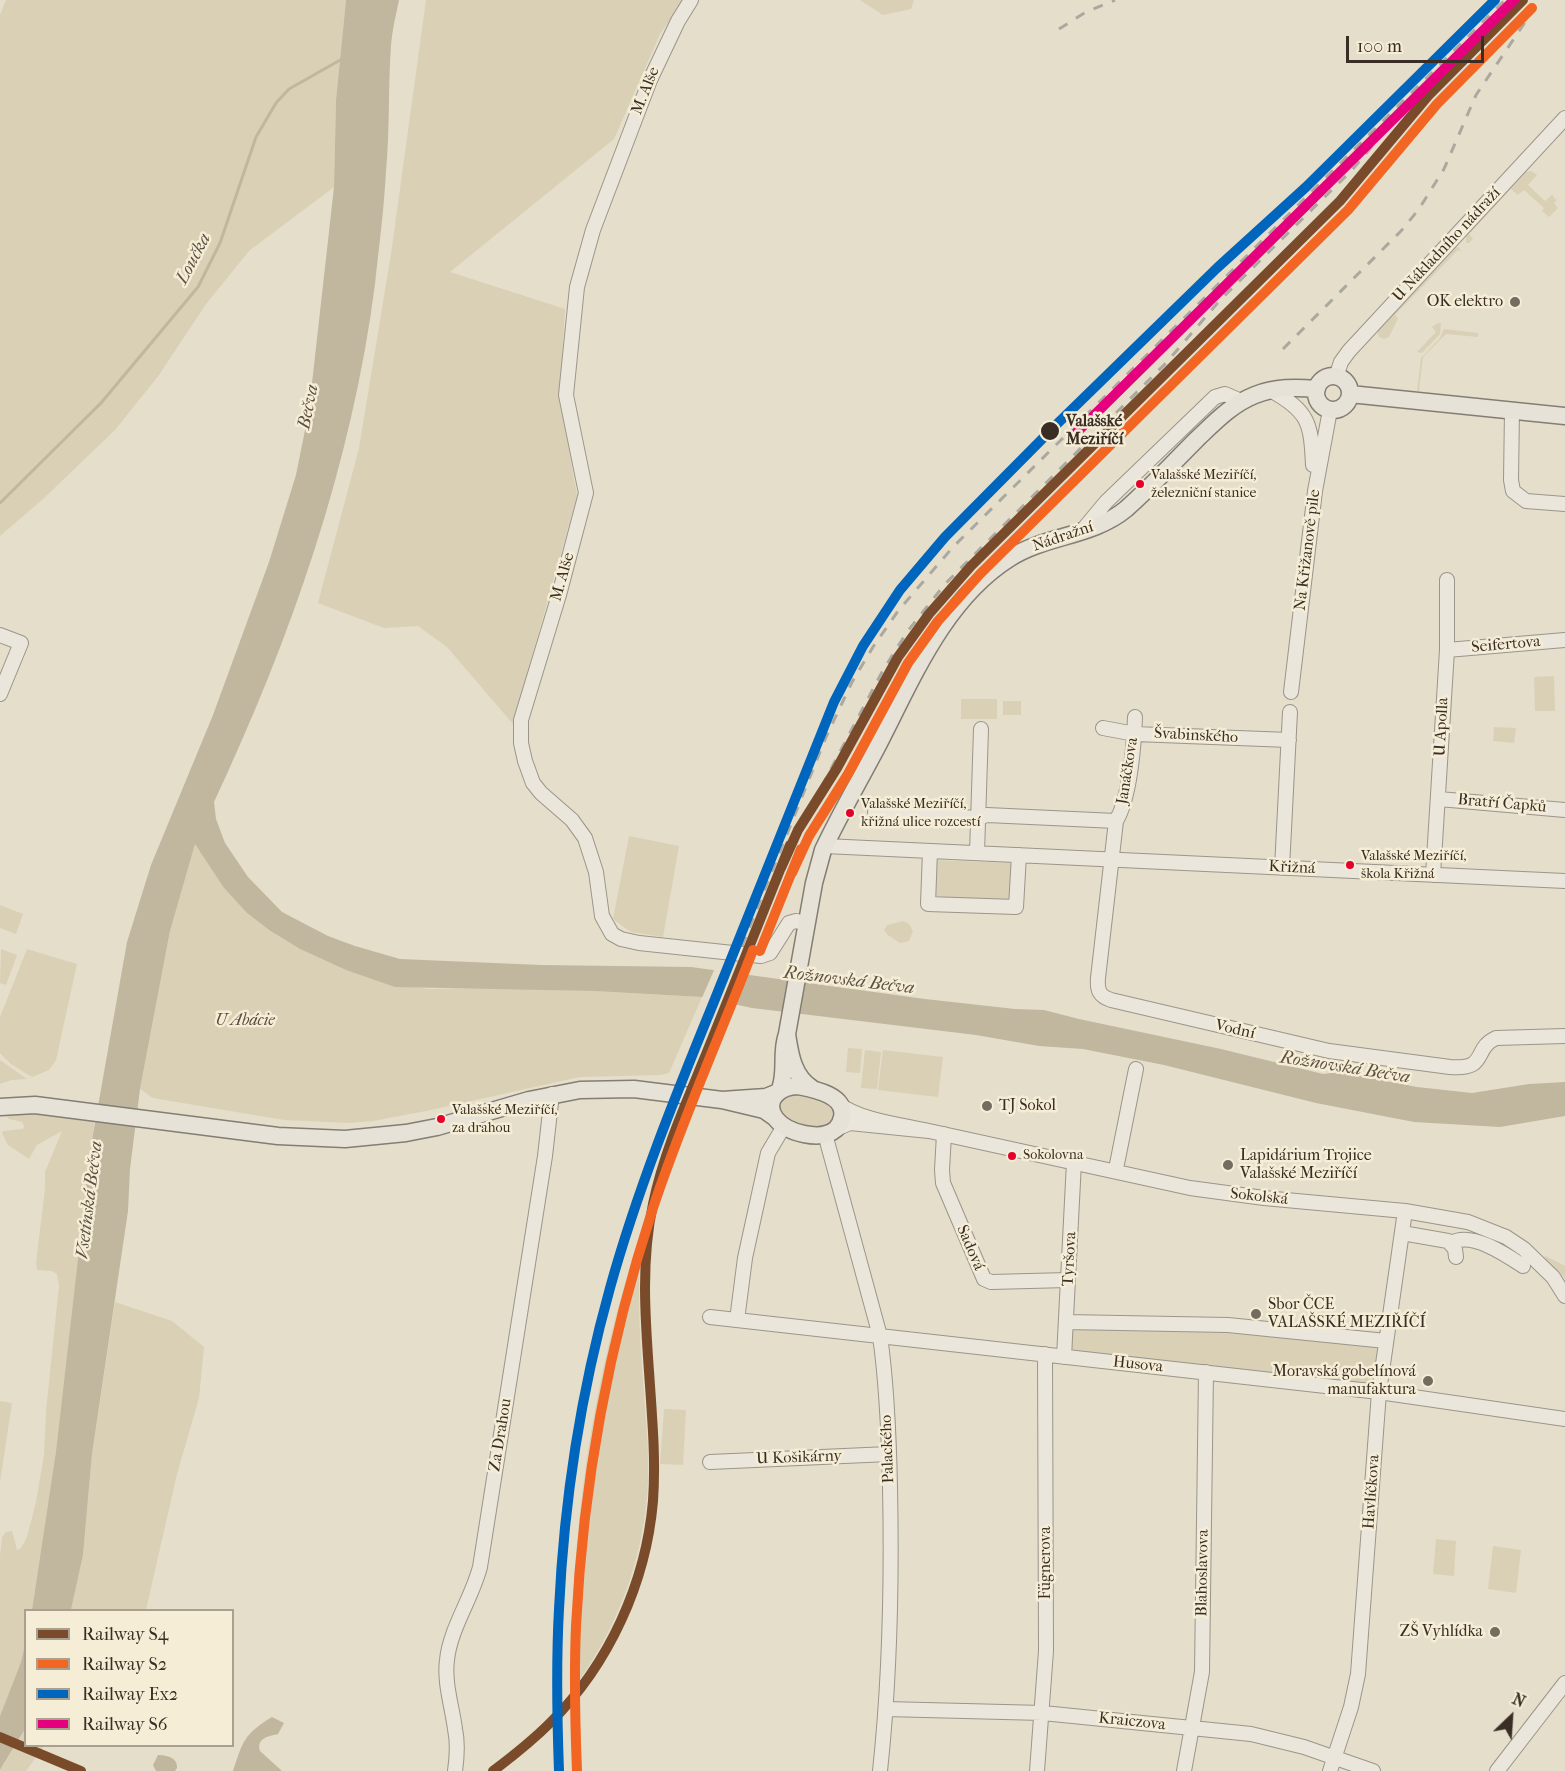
<!DOCTYPE html>
<html>
<head>
<meta charset="utf-8">
<style>
	body { margin:0 }
	#map { position:relative; width:1565px; height:1771px; overflow:hidden; background:#e5deca; font-family:"IM FELL French Canon",serif }
	canvas { display:block }
	.legend { position:absolute; left:24px; top:1609px; width:210px; height:138px; box-sizing:border-box; background:#f5edd5; border:2px solid #aaa08f; margin:0; padding:8px 10px; list-style:none; font-size:18px; color:#392d25 }
	.legend li { display:flex; align-items:center; gap:12px; height:30px }
	.legend b { width:30px; border:2px solid #aaa08f }
	.north { position:absolute; left:1481px; top:1687px; width:60px; height:60px; -webkit-text-stroke:4px #f5edd5; paint-order:stroke; rotate:25deg; font-size:16px; font-weight:700; line-height:24px; text-align:center; color:#392d25 }
	.north::after { content:''; display:block; margin:auto; width:21px; height:27px; background:#392d25; clip-path:polygon(50% 0,100% 100%,50% 72%,0 100%) }
	.scale { position:absolute; left:1346px; top:36px; width:138px; height:27px; box-sizing:border-box; border:3px solid #392d25; border-top:0; padding-left:8px; font-size:18px; line-height:21px; white-space:nowrap; color:#392d25; -webkit-text-stroke:4px #f5edd5; paint-order:stroke }
</style>
</head>
<body>
<div id="map">
<canvas width="1565" height="1771"></canvas>
<ul class="legend">
<li><b style="height:8px;background:#7a4b2a"></b>Railway S4</li>
<li><b style="height:8px;background:#f26522"></b>Railway S2</li>
<li><b style="height:8px;background:#0065bd"></b>Railway Ex2</li>
<li><b style="height:8px;background:#e5007d"></b>Railway S6</li>
</ul>
<div class="north">N</div>
<div class="scale">100 m</div>
</div>
<script>
const ctx = document.querySelector('canvas').getContext('2d');
ctx.lineJoin = 'round';
function paint(path, color) { ctx.fillStyle = color; ctx.fill(path, 'evenodd'); }
function strokePath(path, color, width, dash) { ctx.strokeStyle = color; ctx.lineWidth = width; ctx.lineCap = dash ? 'butt' : 'round'; ctx.setLineDash(dash || []); ctx.stroke(path); }
function drawText(font, color, halo, rows, align = 'center') {
  ctx.font = font + ' "IM FELL French Canon",serif'; ctx.lineWidth = 5; ctx.setLineDash([]); ctx.textBaseline = 'middle'; ctx.strokeStyle = halo; ctx.fillStyle = color; for (const [text, x, y, turn = 0] of rows) {
    ctx.save(); ctx.translate(x, y); ctx.rotate((+turn || 0) * Math.PI / 180); ctx.textAlign = isNaN(turn) ? turn : align; if (halo) ctx.strokeText(text, 0, 0); ctx.fillText(text, 0, 0); ctx.restore();
  }
}
const green = new Path2D(`
	M6,0H346L336,100L334,187L250,250L206,304L159,375L115,430L43,499L0,536V15Z
	M426,0H684L660,34L614,139L450,272L565,309L560,396L577,496L513,724L447,647L418,626L384,628L318,603L359,448L391,254Z
	M860,0H914L911,9L883,15Z
	M1531,171L1537,175L1528,185L1545,201L1554,193L1552,195L1556,200L1559,198L1554,203L1558,208L1549,217L1542,211L1544,208L1524,190L1518,195L1511,189L1469,234L1473,239L1469,243H1466V234L1524,172Z
	M1454,248L1459,247L1461,252L1458,250L1395,315L1398,318L1389,337L1384,339L1379,337L1377,330Z
	M1438,323H1441L1440,334L1422,353L1417,352L1436,332L1432,327Z
	M1444,329L1478,333V337L1446,334L1423,357L1419,391H1417L1421,358L1440,338Z
	M1554,676L1555,711H1535L1534,677Z
	M961,699H997V719H961Z
	M1003,701H1021V715H1003Z
	M1494,727L1516,728L1514,743L1493,741Z
	M629,836L679,846L663,937L631,932L613,919Z
	M195,843L224,888L247,913L269,930L300,949L346,970L427,989L485,988L594,991L702,997L669,1073L661,1075L580,1077L426,1111L373,1121L349,1123L284,1120L153,1098L140,1089L170,931Z
	M932,860L1016,863L1014,904L930,901Z
	M0,905L23,914L16,934L0,928Z
	M903,921L909,924L913,931L909,941L900,943L888,935L884,930L887,925Z
	M1,949L17,955L6,985L0,983Z
	M27,949L77,964L56,1060L49,1070L32,1077L11,1064L0,1053V1017Z
	M848,1048L862,1049L860,1073L846,1072Z
	M865,1050L881,1052L877,1089L861,1088Z
	M883,1050L943,1057L938,1097L878,1090Z
	M0,1060L27,1079L12,1080L0,1084Z
	M794,1093C809,1095 827,1098 835,1112L832,1122C815,1135 794,1124 780,1113C779,1100 782,1098 794,1093Z
	M22,1110L95,1118L56,1451L32,1610H26L25,1644L21,1662L0,1716V1556L2,1537L6,1532L12,1531L17,1550L21,1548L27,1537L36,1502L44,1455L46,1411L59,1286L57,1274L52,1271L37,1270L36,1263L45,1189V1172L62,1131L37,1145L29,1159L8,1145L2,1133L3,1131L23,1129L24,1126L22,1122L9,1119L5,1114Z
	M642,1230C636,1285 640,1339 644,1394C646,1422 649,1452 648,1480C645,1558 617,1630 571,1692C570,1537 591,1377 642,1230Z
	M1544,1255L1565,1266V1278L1547,1261Z
	M115,1302L172,1321L204,1347L199,1398L177,1474L146,1610H71L83,1555L92,1454Z
	M1066,1322L1228,1325L1386,1342L1379,1392L1064,1357Z
	M0,1401L12,1403L0,1482Z
	M664,1409L686,1410L683,1465L660,1464Z
	M1436,1539L1456,1541L1454,1576L1433,1574Z
	M1493,1546L1521,1550L1516,1593L1488,1589Z
	M25,1729L26,1746H44L26,1771H0Z`);
const water = new Path2D(`
	M346,0H399C396,15 392,30 391,45C388,87 390,129 386,171C384,209 379,247 375,284C352,464 291,638 214,802L216,819L225,843L248,877L282,912L328,936L355,946L400,959L541,965L691,967L925,999L1015,1009L1044,1010L1079,1019L1221,1049L1323,1074L1340,1072L1417,1087L1472,1093L1529,1084L1565,1082V1116L1500,1127L1414,1122L1316,1103L1164,1065L1083,1049L1039,1046L976,1035L752,1008L702,997L594,991L395,987L346,970L300,949L269,930L247,913L224,888L195,844L170,931L140,1089L130,1169L128,1211L92,1454L83,1555L71,1610H32L56,1451L91,1146L127,942L151,865L213,715L269,562L296,475L309,410L334,187L336,100Z
	M25,1644V1729L0,1770V1716L21,1662Z
	M272,1717L284,1723L278,1734C269,1736 256,1738 260,1751L282,1771H233C243,1741 244,1734 272,1717Z
	M158,1755C167,1755 178,1758 177,1768L175,1771H156L153,1765Z`);
const pier = new Path2D(`
	M715,968L745,972L731,1006L701,1000Z
	M0,1733L21,1742L17,1748L0,1740Z`);
const stream = new Path2D(`
	M0,503L101,403L198,287L220,243L256,137L276,103L289,89L342,59`);
const minor = new Path2D(`
	M691,0L678,21L650,80L593,230L577,287L566,395L586,493L559,595L521,720V743L525,761L533,783L541,793L572,820L585,838L596,872L602,916L612,934L621,939L639,943L761,956L770,953L789,923L796,921L807,923
	M1336,377L1341,362L1349,351L1565,118
	M1270,390C1309,411 1311,423 1313,465
	M1512,410L1511,480L1513,491L1526,501L1565,504
	M1081,532L1106,502L1215,397L1225,394L1241,401
	M0,635L21,643L0,694
	M1447,650L1565,640
	M1291,692L1315,491L1330,410
	M1135,717C1134,745 1130,798 1116,821L1098,978C1097,990 1099,996 1111,1000L1329,1051L1450,1067C1489,1070 1472,1049 1496,1038L1565,1036
	M1103,728L1135,734L1289,740
	M1439,799L1565,810
	M875,812L978,818L987,815L1116,821
	M825,846L1565,881
	M930,851L928,904L1016,907L1019,855
	M977,853L981,729
	M1282,868L1290,712
	M1433,875L1447,650V580
	M836,1129L850,1123L929,1131C902,1125 858,1120 838,1103
	M929,1131L1190,1188L1264,1198L1405,1211L1468,1222L1506,1237L1524,1249L1553,1277L1565,1296
	M825,1134L880,1336C887,1386 889,1437 890,1487C892,1582 890,1677 880,1771
	M944,1134L942,1170L943,1183L984,1279L991,1282L1068,1280
	M1117,1164L1136,1069
	M1402,1233L1448,1241L1455,1249L1456,1257
	M1451,1243C1471,1231 1505,1254 1523,1266
	M710,1317L1379,1392L1565,1419
	M737,1320L745,1258L768,1153L784,1126
	M1066,1322L1228,1325L1386,1341
	M1064,1357L1074,1162
	M710,1462L889,1454
	M886,1709L1043,1713L1251,1734L1304,1747L1373,1771
	M455,1771C457,1757 458,1743 455,1729C452,1706 444,1683 447,1660C450,1629 472,1598 480,1567L545,1156L552,1094
	M1037,1771L1046,1651L1045,1354
	M1184,1771L1202,1672L1206,1372
	M1330,1771L1351,1707L1358,1674L1379,1392L1405,1211
	M1497,1771L1565,1683`);
const major = new Path2D(`
	M1316 393a17 17 0 1 1 34 0a17 17 0 1 1-34 0Z
	M1350,394L1565,416
	M787,1034L814,883L823,850C839,816 858,783 876,749C911,682 943,600 1010,558C1046,535 1092,537 1126,509C1151,487 1174,462 1197,439C1215,422 1232,404 1255,395C1275,387 1295,387 1317,389
	M798,1086C813,1089 847,1095 842,1117C841,1122 839,1126 836,1129C821,1142 787,1133 776,1119C762,1101 780,1086 798,1086Z
	M780,1089C787,1071 780,1054 787,1034C790,1054 793,1077 813,1089
	M0,1107L35,1105L278,1136L345,1139L406,1133L437,1127L529,1100L580,1090L634,1089L722,1100
	M774,1117L764,1110L722,1100L766,1097L776,1093`);
const rail = new Path2D(`
	M1059,29L1086,12L1115,0
	M1283,349L1401,231L1419,209L1444,169L1476,95L1540,0
	M803,822L882,672L907,632L945,584L1166,363L1221,299L1352,170L1396,118
	M742,946L826,737L852,682L873,647L898,611L953,547L1505,0`);
const rail1 = new Path2D(`
	M781,868L798,830L837,768L898,657L929,614L971,566L1340,201L1428,96L1523,0
	M0,1737L81,1771
	M493,1771C513,1756 533,1740 551,1722C609,1664 646,1583 653,1501C655,1473 654,1444 652,1416C648,1345 638,1273 653,1204C664,1151 687,1101 707,1052C735,983 763,914 790,845`);
const rail2 = new Path2D(`
	M792,873L809,836L848,774L908,663L938,621L980,574L1348,210L1437,104L1532,8
	M760,951L801,849
	M577,1771C575,1722 574,1674 576,1626C583,1483 609,1343 653,1208C682,1120 720,1036 753,950`);
const rail3 = new Path2D(`
	M559,1771C557,1717 556,1663 559,1609C564,1501 581,1392 610,1288C637,1191 675,1097 713,1004C753,903 794,803 834,702L863,646L900,590L945,537L1058,423L1217,268L1306,187L1495,0`);
const rail4 = new Path2D(`
	M1072,437L1514,0`);
const markers = [
	[1515,302,6,"#756b5f"],
	[1050,431,10,"#392d25"],
	[1140,484,5,"#e4002b"],
	[850,813,5,"#e4002b"],
	[1350,865,5,"#e4002b"],
	[987,1106,6,"#756b5f"],
	[441,1119,5,"#e4002b"],
	[1012,1156,5,"#e4002b"],
	[1228,1165,6,"#756b5f"],
	[1256,1314,6,"#756b5f"],
	[1428,1381,6,"#756b5f"],
	[1495,1632,6,"#756b5f"]
];
const busNames = [
	["Valašské Meziříčí,",1151,476],
	["železniční stanice",1151,494],
	["Valašské Meziříčí,",861,805],
	["křižná ulice rozcestí",861,823],
	["Valašské Meziříčí,",1361,857],
	["škola Křižná",1361,875],
	["Valašské Meziříčí,",452,1111],
	["za drahou",452,1129],
	["Sokolovna",1023,1156]
];
const streetNames = [
	["M. Alše",646,91,-68],
	["U Nákladního nádraží",1447,245,-47],
	["Nádražní",1063,537,-19],
	["Na Křižanově pile",1308,550,-83],
	["M. Alše",563,577,-74],
	["Seifertova",1506,645,-5],
	["U Apolla",1442,727,-87],
	["Švabinského",1196,736,3],
	["Janáčkova",1128,771,-81],
	["Bratří Čapků",1502,804,5],
	["Křižná",1292,868,3],
	["Vodní",1235,1030,13],
	["Sokolská",1259,1197,6],
	["Sadová",970,1248,67],
	["Tyršova",1070,1259,-87],
	["Husova",1138,1365,6],
	["Za Drahou",501,1435,-81],
	["Palackého",888,1449,-92],
	["U Košikárny",799,1458,-2],
	["Havlíčkova",1372,1492,-86],
	["Fügnerova",1046,1563,-90],
	["Blahoslavova",1203,1573,-89],
	["Kraiczova",1132,1722,6]
];
const poiNames = [
	["OK elektro",1503,302],
	["TJ Sokol",999,1106,"left"],
	["Lapidárium Trojice",1240,1156,"left"],
	["Valašské Meziříčí",1240,1174,"left"],
	["Sbor ČCE",1268,1305,"left"],
	["VALAŠSKÉ MEZIŘÍČÍ",1268,1323,"left"],
	["Moravská gobelínová",1416,1372],
	["manufaktura",1416,1390],
	["ZŠ Vyhlídka",1483,1632]
];
const stopNames = [
	["Valašské",1066,422],
	["Meziříčí",1066,440]
];
const parkNames = [
	["U Abácie",245,1021]
];
const waterNames = [
	["Loučka",194,259,-62],
	["Bečva",309,407,-79],
	["Rožnovská Bečva",849,981,7],
	["Rožnovská Bečva",1345,1068,9],
	["Vsetínská Bečva",90,1200,-83]
];
paint(green, '#dad0b6');
paint(water, '#c1b79e');
paint(pier, '#e5deca');
strokePath(stream, '#c1b79e', 3);
strokePath(minor, '#9b958a', 16);
strokePath(major, '#837d73', 19);
strokePath(minor, '#eae6dc', 14);
strokePath(major, '#e6e2d7', 16);
strokePath(rail, '#aba8a0', 3, [10, 10]);
strokePath(rail1, '#7a4b2a', 10);
strokePath(rail2, '#f26522', 10);
strokePath(rail3, '#0065bd', 10);
strokePath(rail4, '#e5007d', 10);
for (const [x, y, r, color] of markers) { const dot = new Path2D(); dot.arc(x, y, r, 0, 2 * Math.PI); ctx.fillStyle = color; ctx.fill(dot); strokePath(dot, '#f5edd5', 2); }
drawText('14px', '#392d25', '#f5edd5', busNames, 'left');
drawText('16px', '#392d25', '#f5edd5', streetNames);
drawText('16px', '#392d25', '#f5edd5', poiNames, 'right');
drawText('bold 16px', '#392d25', '#f5edd5', stopNames, 'left');
drawText('italic 16px', '#574b3f', '#f5edd5', parkNames);
drawText('italic 18px', '#5d5144', '#f5edd5', waterNames);
</script>
</body>
</html>
